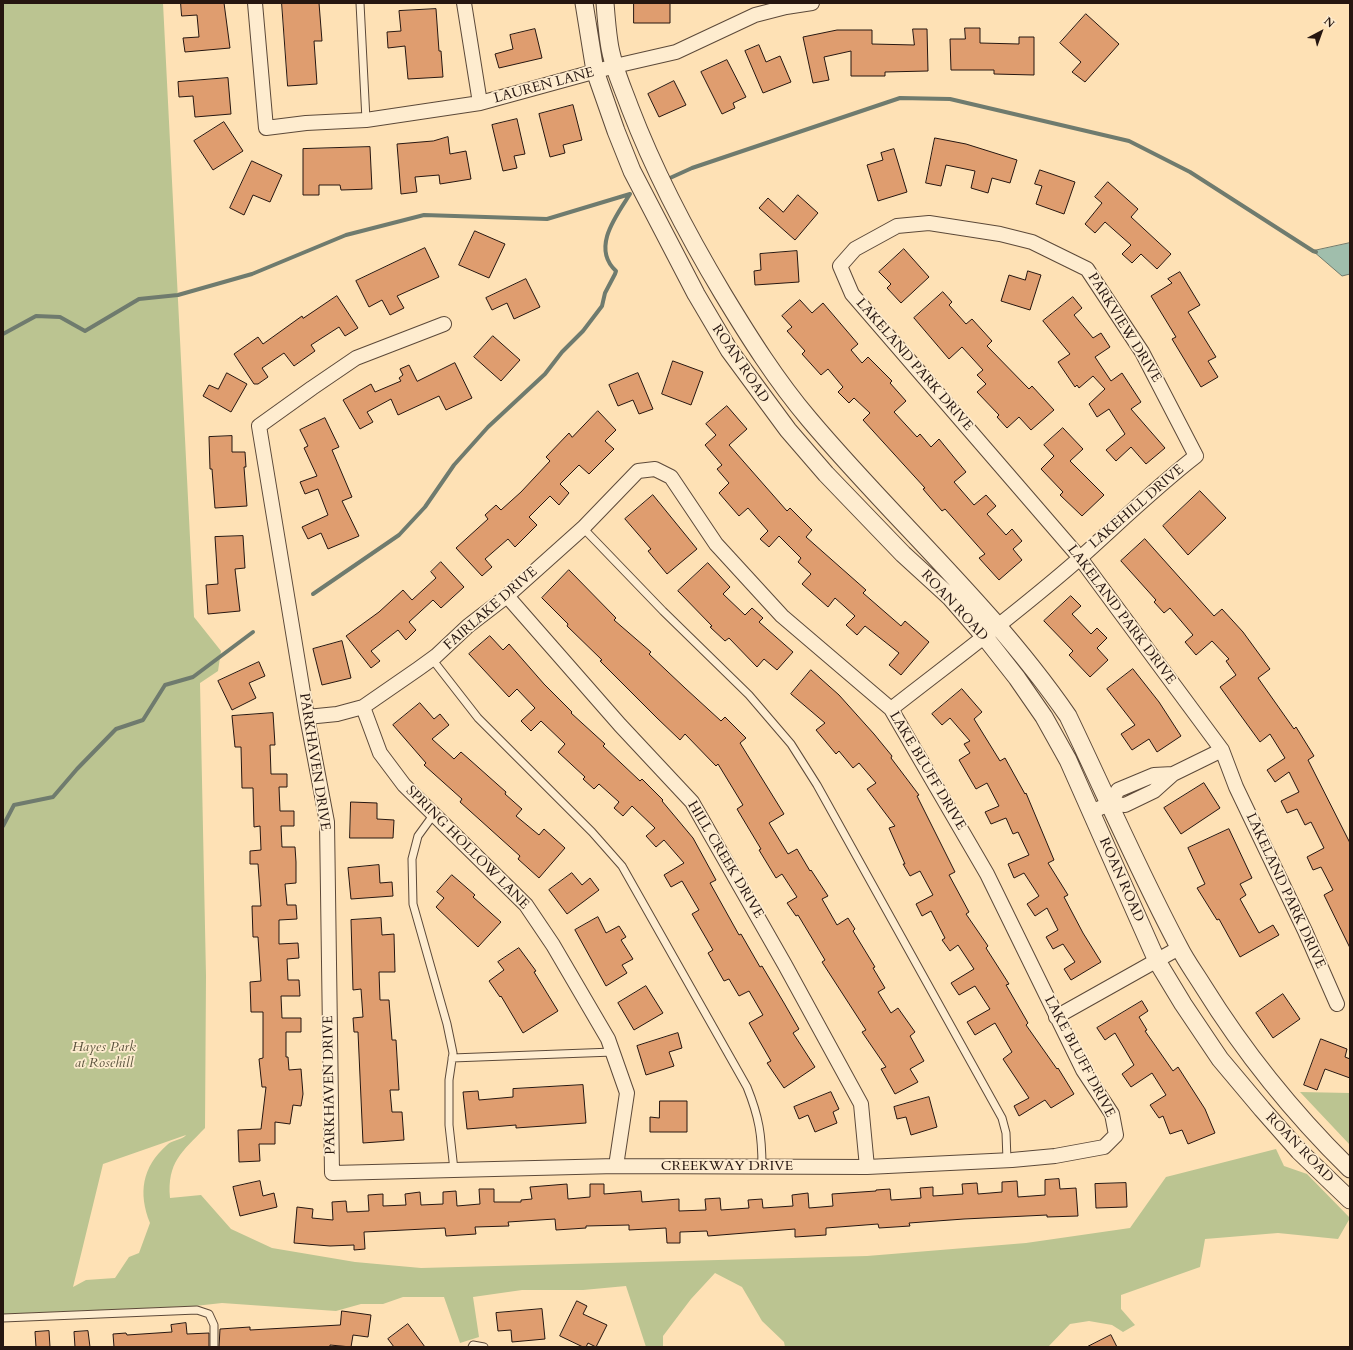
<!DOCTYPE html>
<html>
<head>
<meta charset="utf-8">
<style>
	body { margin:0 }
	#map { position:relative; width:1353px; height:1350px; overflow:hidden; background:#fee1b5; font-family:Cardo,serif }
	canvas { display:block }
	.frame { position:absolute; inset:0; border:4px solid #261610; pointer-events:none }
	.north { position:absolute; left:1301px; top:12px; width:40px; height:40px; -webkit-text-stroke:3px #feeccf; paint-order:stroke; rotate:41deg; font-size:11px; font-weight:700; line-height:16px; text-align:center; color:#261610 }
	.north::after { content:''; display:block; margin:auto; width:14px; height:18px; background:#261610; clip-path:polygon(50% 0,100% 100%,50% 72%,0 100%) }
</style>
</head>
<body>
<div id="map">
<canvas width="1353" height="1350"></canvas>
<div class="frame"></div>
<div class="north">N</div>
</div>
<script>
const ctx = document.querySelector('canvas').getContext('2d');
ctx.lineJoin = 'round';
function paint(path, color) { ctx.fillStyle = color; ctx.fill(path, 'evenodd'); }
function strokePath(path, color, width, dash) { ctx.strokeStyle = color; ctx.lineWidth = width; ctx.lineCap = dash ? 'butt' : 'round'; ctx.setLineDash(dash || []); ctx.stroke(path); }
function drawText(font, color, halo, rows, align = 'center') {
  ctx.font = font + ' Cardo,serif'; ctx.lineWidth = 3.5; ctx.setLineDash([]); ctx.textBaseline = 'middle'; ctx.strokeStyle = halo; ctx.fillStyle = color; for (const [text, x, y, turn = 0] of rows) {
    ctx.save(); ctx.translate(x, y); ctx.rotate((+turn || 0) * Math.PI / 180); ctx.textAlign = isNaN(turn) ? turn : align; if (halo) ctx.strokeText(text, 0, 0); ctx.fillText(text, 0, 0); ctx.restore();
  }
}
const green = new Path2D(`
	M3,3H163L194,617L221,651L218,671L200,683L206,976L205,1128C182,1152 167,1162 170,1198L201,1195L231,1229L272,1248L355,1262L421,1268L867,1256L1026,1243L1130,1228L1166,1177L1276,1149L1284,1166L1307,1174L1350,1218L1338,1239L1278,1233L1205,1239L1200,1267L1121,1295V1309L1135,1325L1123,1332L1112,1325L1089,1321L1070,1324L1048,1347H785L784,1342L762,1321L742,1287L715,1273L691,1299L663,1336V1347H646L626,1286L583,1290H522L473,1297L479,1337L460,1343L444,1297H403L383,1304H361L336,1311L222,1303L195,1306L3,1314ZM186,1135C182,1140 172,1140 167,1145C142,1167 138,1193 150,1223L139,1253L129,1257L115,1278L86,1280L73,1287L103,1164Z
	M1300,1092L1350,1093V1145Z`);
const water = new Path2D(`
	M1350,243V274L1342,276L1313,251Z`);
const stream = new Path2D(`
	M670,178L692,168L900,98L950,99L1129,141L1190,172L1313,251L1316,252
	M3,334L36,316L60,317L85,331L139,299L178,295L252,274L346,235L424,215L547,219L630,194
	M313,594L399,535L425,507L454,465L488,427L545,374L562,352L583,331L602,306L605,293L615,274L616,271C591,248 616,216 630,194
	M3,826L14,805L53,797L77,769L116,729L143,720L165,685L193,677L253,632`);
const building = new Path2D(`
	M181,3H224L230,48L185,52L183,38L199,37L197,15L182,16Z
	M282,3H319L322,41H314L317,84L288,86Z
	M634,3H670V23H634Z
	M436,9L439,51H441L443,77L408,79L405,46L388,48L387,32L401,31L399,11Z
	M1086,14L1119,44L1085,82L1072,72L1081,62L1060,43Z
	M965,28H980V43L1019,44V37H1034V75L994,74V70H951L950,39H965Z
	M535,29L542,58L499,68L495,54L513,49L510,35Z
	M913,29H927L928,71L885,72V76H851V51L824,57L829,80L813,83L803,37L837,30H872V44L914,45Z
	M759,45L766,62L780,56L791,82L763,93L745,51Z
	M727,60L746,97L733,103L735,108L722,114L701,72Z
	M228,78L231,114L195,117L193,96L179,97L178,82Z
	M674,81L686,105L659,117L648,94Z
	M573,105L582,140L563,145L565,153L550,157L539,114Z
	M517,119L525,154L514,156L517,168L503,171L492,125Z
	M224,122L243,151L213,170L194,141Z
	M448,137L450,154L466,151L471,179L440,184L439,175L415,177L417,192L401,194L397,144L433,141Z
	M935,138L966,144L1017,160L1010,183L992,178L988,193L971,188L975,171L946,165L941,186L926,183Z
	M370,147L372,189L341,190L340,185H319V195H303V149Z
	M894,149L907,192L878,201L867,165L883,160L881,153Z
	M252,161L282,175L270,202L253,195L244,215L230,208Z
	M1040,170L1075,182L1064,214L1036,204L1042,186L1035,184Z
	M1108,182L1138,209L1131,217L1171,254L1157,269L1141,254L1132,263L1122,254L1131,245L1105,222L1095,233L1085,224L1102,203L1095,197Z
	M798,195L818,213L795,240L759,208L768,198L783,212Z
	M475,231L505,244L489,278L459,265Z
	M425,248L439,277L397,296L404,308L390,315L382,300L369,307L356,281Z
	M904,249L929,277L901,303L887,288L891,284L879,272Z
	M797,251L799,282L755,285L754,271L761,270L760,254Z
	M1028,271L1041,275L1030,310L1001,301L1009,275L1025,280Z
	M1180,272L1200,305L1188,312L1216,357L1208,361L1218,377L1201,387L1172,339L1176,337L1151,296L1172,283L1168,279Z
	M526,279L540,307L514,319L507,303L492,310L486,298Z
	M943,292L952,302L949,305L966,324L972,319L992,341L987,346L1029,389L1032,386L1054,410L1031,430L1019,417L1007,428L997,417L999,415L977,392L986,384L977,375L983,370L962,347L949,359L914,318Z
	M337,296L358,328L345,336L339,327L311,345L315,351L294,366L284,353L262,368L268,377L258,384H254L234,354L258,337L263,344L302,316L303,318Z
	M1073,297L1082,308L1074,315L1093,338L1101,333L1110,347L1095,357L1111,381L1122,373L1141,402L1131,409L1165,448L1146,464L1131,447L1116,461L1106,450L1125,434L1109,409L1097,417L1089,404L1105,389L1093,376L1079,388L1077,385L1075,387L1058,362L1070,354L1043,321Z
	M800,300L812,313L823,303L858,344L851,350L862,363L868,357L892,381L890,383L906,401L894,412L917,437L920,434L931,447L939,439L966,472L954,482L974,505L986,495L996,506L987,514L1006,535L1012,529L1022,541L1013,549L1022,560L999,580L979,558L985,554L945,509L942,511L923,489L925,488L863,420L870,413L854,398L849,403L838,392L843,387L828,369L821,375L802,354L805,351L787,331L792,327L782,316Z
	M493,336L520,360L501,381L474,357Z
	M673,361L703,372L691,405L662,394Z
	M455,363L472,398L446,410L439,396L398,415L391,399L367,412L373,422L360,429L343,400L371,384L375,392L401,381L399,378L403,375L400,369L409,365L417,381Z
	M227,373L247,384L231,412L203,396L209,385L218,389Z
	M638,373L653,409L639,414L633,400L618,406L609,385Z
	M727,406L747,429L729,445L787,511L790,508L812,530L806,537L866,590L863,593L901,626L905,621L929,642L901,675L889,665L899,653L865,626L857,635L846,625L855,616L835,598L828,607L802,584L811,574L798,562L801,558L779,536L769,547L760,539L768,531L748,508L739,516L719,493L729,483L717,469L722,465L705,445L716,435L706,424Z
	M598,411L616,430L605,441L614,449L589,474L579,465L560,484L569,493L559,505L550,496L529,517L537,525L515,547L508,539L485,559L492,567L482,576L456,548L488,519L485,515L496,505L501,510L521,492L550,461L546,457L569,433L572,437Z
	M325,418L339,447L332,450L352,497L342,501L359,536L328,549L321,533L308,539L302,527L328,515L318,489L305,494L300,482L317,476L304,448L308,446L300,430Z
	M1063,428L1083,449L1070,461L1104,495L1082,516L1060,495L1063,492L1041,469L1054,456L1044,445Z
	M232,436V452H245L246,467H244L247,506L215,508L212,469H210L209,437Z
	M1200,491L1226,518L1188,555L1163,526Z
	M653,495L697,549L667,574L648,551L651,549L625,519Z
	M243,536L245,568L235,569L240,611L208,614L206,585L218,584L215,537Z
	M1145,539L1214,616L1222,609L1243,632L1270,669L1258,678L1294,729L1296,727L1314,756L1308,760L1350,843V948L1324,895L1333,890L1321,867L1313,870L1307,857L1324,848L1311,822L1305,825L1297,809L1287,813L1281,801L1299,792L1289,772L1275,782L1267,770L1285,758L1270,734L1260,742L1220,687L1236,675L1226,661L1229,659L1212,641L1196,655L1185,642L1193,635L1170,608L1164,613L1154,602L1156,600L1121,561Z
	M441,562L464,587L441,608L433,600L409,622L416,630L406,640L398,630L371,651L380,661L371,668L346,636L379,612L403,590L412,600L436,578L431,572Z
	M708,563L730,587L723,594L745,615L752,608L763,618L759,622L793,652L777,670L764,659L757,667L729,638L725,641L710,627L712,626L678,591Z
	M569,570L616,618L614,620L651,652L649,654L685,688L721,721L725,717L746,738L740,743L784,814L769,823L788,854L797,849L810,871L811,870L828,896L822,899L837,925L848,918L855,929L853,931L875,967L873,968L885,988L878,992L891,1013L898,1008L915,1032L910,1036L924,1061L910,1069L918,1082L895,1094L881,1069L886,1067L862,1032L866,1030L822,962L825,960L798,915L796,916L787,903L797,897L782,874L776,878L759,850L761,849L737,809L743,805L718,764L716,766L685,734L680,740L657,718L600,661L602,660L567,626L568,624L542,598Z
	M1071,596L1081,606L1072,614L1091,634L1097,628L1107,638L1097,648L1108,660L1090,677L1069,655L1073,651L1044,621Z
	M490,636L503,650L509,644L544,684L572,712L571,713L605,744L603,746L640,781L642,779L663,800L662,801L693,838L716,880L710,883L739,935L741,934L760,967L762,966L784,1003L799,1029L793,1033L815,1067L784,1088L767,1063L771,1061L749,1023L763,1015L749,991L739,996L729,979L724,981L708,953L713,950L692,914L699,910L682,881L671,887L664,875L684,863L664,840L656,847L646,836L655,828L632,806L623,816L614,808L619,802L599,784L594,789L583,779L585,777L558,752L565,744L541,721L531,731L521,721L535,708L517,689L509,697L469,654Z
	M342,641L351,678L322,685L313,649Z
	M259,662L265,676L249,683L256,698L232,710L218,681Z
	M1133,669L1159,702L1181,736L1157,752L1149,739L1132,750L1121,734L1135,725L1107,689Z
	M811,670L839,695L874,734L892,756L891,758L919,795L917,796L955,872L949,875L969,912L966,914L988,946L986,948L1009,984L1006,985L1028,1023L1026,1025L1057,1069L1058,1068L1074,1094L1051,1108L1045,1100L1019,1116L1014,1106L1029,1098L1003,1059L1012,1052L995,1023L975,1035L967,1022L990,1009L975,986L959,995L951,983L974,969L958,945L950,951L942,940L945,938L931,911L922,916L916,904L933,895L920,871L910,876L903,864H905L889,828L895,826L867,789L876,783L859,763L853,768L839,751L836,754L816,730L825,723L791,694Z
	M962,689L982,712L974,719L1000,761L1005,758L1025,794L1026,793L1054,860L1048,863L1068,895L1064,897L1083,933L1101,962L1071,980L1064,969L1075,962L1063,944L1053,949L1046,937L1058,930L1047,908L1035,916L1027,904L1039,896L1024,873L1014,878L1008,864L1029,855L1018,832L1013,834L1006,818L991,824L985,812L999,806L987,783L976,789L959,760L970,753L964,744L970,741L950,718L942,725L932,714Z
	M420,703L434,719L440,714L449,725L432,739L454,759L461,752L506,792L505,794L522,809L516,816L539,835L544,829L565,848L539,878L518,859L520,856L460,802L462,799L424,765L426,763L393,725Z
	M273,713L275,745H270L271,774H287V787H279L280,811H294V826H281L282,847H295L296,862V883L285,884L287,905H296L297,919L279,920V944L298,943L299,958L287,959L288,980H299L300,996H281L282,1018H301V1032H286V1057H288L289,1070L301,1069L303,1094L301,1106L293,1105L290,1124L275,1122V1144H259L260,1161L239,1162L238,1130L261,1129L266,1087H262L259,1059L263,1058V1012H251L250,982L261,981L258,937H253L252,906H261L258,864H250V851L261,850L260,826L254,827L253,788H242L241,747H235L232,716Z
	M1204,783L1220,808L1181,834L1164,808Z
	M351,802L377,803V819L394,820L393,838H350Z
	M1229,829L1252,878L1240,884L1246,895L1240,899L1259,933L1273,925L1279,935L1240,957L1219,919L1217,920L1197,888L1205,884L1188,848Z
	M379,865L380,883L392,882L393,896L351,899L348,868Z
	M572,873L582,885L590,878L599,890L567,914L549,890Z
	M452,875L475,895L473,897L501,922L478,947L436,907L444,898L437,892Z
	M598,917L606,933L619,926L626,937L621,940L633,959L622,965L627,973L606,986L575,930Z
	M381,918L382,935L394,934L395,972H379L380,1000H389L392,1040H396L399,1090H390L392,1112H402L404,1140L363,1143L358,1032H354L353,1018L363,1017L361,989L353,990L351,920Z
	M519,948L536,971L534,972L558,1011L523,1033L501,996L500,997L489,981L504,970L498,962Z
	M646,986L663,1013L634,1030L618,1003Z
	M1283,994L1300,1019L1273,1038L1256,1013Z
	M1142,1001L1148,1011L1139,1017L1147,1030L1145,1031L1173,1071L1178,1067L1205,1109L1215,1133L1188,1144L1182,1130L1170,1134L1163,1116L1159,1118L1150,1105L1166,1095L1152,1073L1131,1087L1122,1074L1134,1065L1115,1033L1105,1040L1097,1028Z
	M678,1033L682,1048L669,1052L674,1066L646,1075L637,1046Z
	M1321,1039L1347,1049L1345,1057L1350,1059V1078L1325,1069L1317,1090L1304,1085Z
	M583,1085L586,1123L516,1128V1125L467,1129L463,1092L478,1091L479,1100L513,1097V1089Z
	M831,1092L839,1109L833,1112L837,1123L815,1132L808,1115L799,1119L794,1107Z
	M929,1097L937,1127L911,1135L906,1117L897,1119L894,1107Z
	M660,1101H687V1132H650V1117L659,1118Z
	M1059,1179L1060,1189L1076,1188L1078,1216L1047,1217V1215L964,1219L909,1223L910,1226L879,1228L878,1224L826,1228V1235L795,1237V1229L708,1236L707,1231L680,1232V1243H667L666,1228L629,1230V1225L586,1226V1228L556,1230L555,1219L508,1222L509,1226L475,1227L476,1234L446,1236L445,1228L364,1232L365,1249L354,1250V1245L330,1246L294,1243L297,1207L313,1209L312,1218L333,1220L332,1202L346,1201L347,1212L369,1211L368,1195L383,1194V1206L406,1205L405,1194L420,1192L421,1205L443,1204V1192L456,1191L457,1206L480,1204L479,1189H494V1202H521V1200L532,1199L530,1187L567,1184L568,1199L590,1197V1184H604V1194L641,1191L642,1202L679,1199V1211L706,1210L705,1199L720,1198L721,1210L749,1208L748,1200L762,1199L763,1208L793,1206L792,1195L808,1193L809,1208L833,1206L832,1194L876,1191V1190L890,1189L891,1200L921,1198L920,1188L933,1187V1196L963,1194L962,1184L977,1183L978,1194L1002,1192V1182L1017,1181L1018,1197L1045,1195V1180Z
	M260,1181L263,1196L274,1193L277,1207L240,1216L233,1187Z
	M1126,1183L1127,1207L1096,1208L1095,1184Z
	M577,1301L587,1306L583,1314L607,1325L596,1347L588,1343L586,1347H583L560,1336Z
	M542,1309L545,1339L512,1342L511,1330L498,1331L496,1313Z
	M342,1311L371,1315L368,1337L353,1335L351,1347L330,1345V1347H219L220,1329L250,1327V1330L340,1325Z
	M186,1323L187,1334L209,1333V1347H114L113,1334L126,1333L127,1335L172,1332L171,1325Z
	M408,1324L425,1347H394L388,1339Z
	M49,1331L50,1347H36L35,1332Z
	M88,1331L90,1347H75L74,1332Z
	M1111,1335L1117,1347H1087Z`);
const service = new Path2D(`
	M360,3L366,120
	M583,528L663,611L749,695L791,744L817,785L1002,1118L1006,1133L1007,1160
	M432,659L478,718L592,832L622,866L747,1087C759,1117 762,1135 762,1167
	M434,814L418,836L412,859L413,904L447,1024L453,1053L449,1080V1125L454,1170
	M452,1058L613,1052
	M3,1318L197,1310L209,1314L214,1325V1347
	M472,1347L473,1345L484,1347`);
const minor = new Path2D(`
	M255,3L266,128L306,123L366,120L480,103L615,66L676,52L755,15L786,7L812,3
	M464,3L480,103
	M507,596L620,725L692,802L785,965L861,1104L867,1167
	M363,707L380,753L404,785L526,905L553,945L608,1039L627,1093L616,1166
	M891,709C955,659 1020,611 1080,558C1119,523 1156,487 1196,456L1142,352L1087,269L1032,242L1000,234L929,223L897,226L855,249L840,266L852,294L1080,558L1222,750L1236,787L1305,931L1337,1004
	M307,717L337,714L363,707L418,669L436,656L468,626L507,596L583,528L638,471L655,469L671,477L716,544L782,616L891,709L987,874L1083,1070L1112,1114L1116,1135L1104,1147L1055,1156L1012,1160L867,1167L616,1166L332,1173L327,822L307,717L259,426L312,388L356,358L444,324
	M1173,774L1222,750
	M1090,812L1110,804L1125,805L1154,791L1173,774L1154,775L1118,790L1110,804
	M1056,1017L1179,948`);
const tertiary = new Path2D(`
	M584,3L595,71L616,131L632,171L696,294L729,350L788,430L826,474L903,554L950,597L984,636L1017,678L1044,717L1068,760L1157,961L1183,1004L1220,1059L1262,1109L1299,1151L1350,1200
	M605,3C606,16 607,29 609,42C612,65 622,86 630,108C655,173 687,234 723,294C749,337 776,380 809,419C894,520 993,607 1068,716C1105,793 1139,872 1179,947C1186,961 1195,973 1203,986C1244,1052 1294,1114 1350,1169`);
const streetNames = [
	["LAUREN LANE",544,86,-15],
	["PARKVIEW DRIVE",1124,328,58],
	["ROAN ROAD",740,364,56],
	["LAKELAND PARK DRIVE",914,365,49],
	["LAKEHILL DRIVE",1137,507,-41],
	["ROAN ROAD",954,606,47],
	["FAIRLAKE DRIVE",491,609,-41],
	["LAKELAND PARK DRIVE",1121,615,53],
	["PARKHAVEN DRIVE",314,762,81],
	["LAKE BLUFF DRIVE",927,771,59],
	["SPRING HOLLOW LANE",467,848,45],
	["HILL CREEK DRIVE",725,860,59],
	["ROAN ROAD",1121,880,66],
	["LAKELAND PARK DRIVE",1285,891,65],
	["LAKE BLUFF DRIVE",1079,1057,62],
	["PARKHAVEN DRIVE",330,1085,-91],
	["ROAN ROAD",1299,1148,46],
	["CREEKWAY DRIVE",727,1167]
];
const parkNames = [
	["Hayes Park",104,1048],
	["at Rosehill",104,1064]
];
paint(green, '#bbc491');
paint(water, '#a0beac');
strokePath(water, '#6f7b6e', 1);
strokePath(stream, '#6f7b6e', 4);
paint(building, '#df9d6f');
strokePath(building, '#261610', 1);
strokePath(service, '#5c4939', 9);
strokePath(minor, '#5c4939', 16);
strokePath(tertiary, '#5c4939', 19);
strokePath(service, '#feeccf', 7);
strokePath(minor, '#feeccf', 14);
strokePath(tertiary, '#feeccf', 17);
drawText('14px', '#261610', '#feeccf', streetNames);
drawText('italic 14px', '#5a533d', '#feeccf', parkNames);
</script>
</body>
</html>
